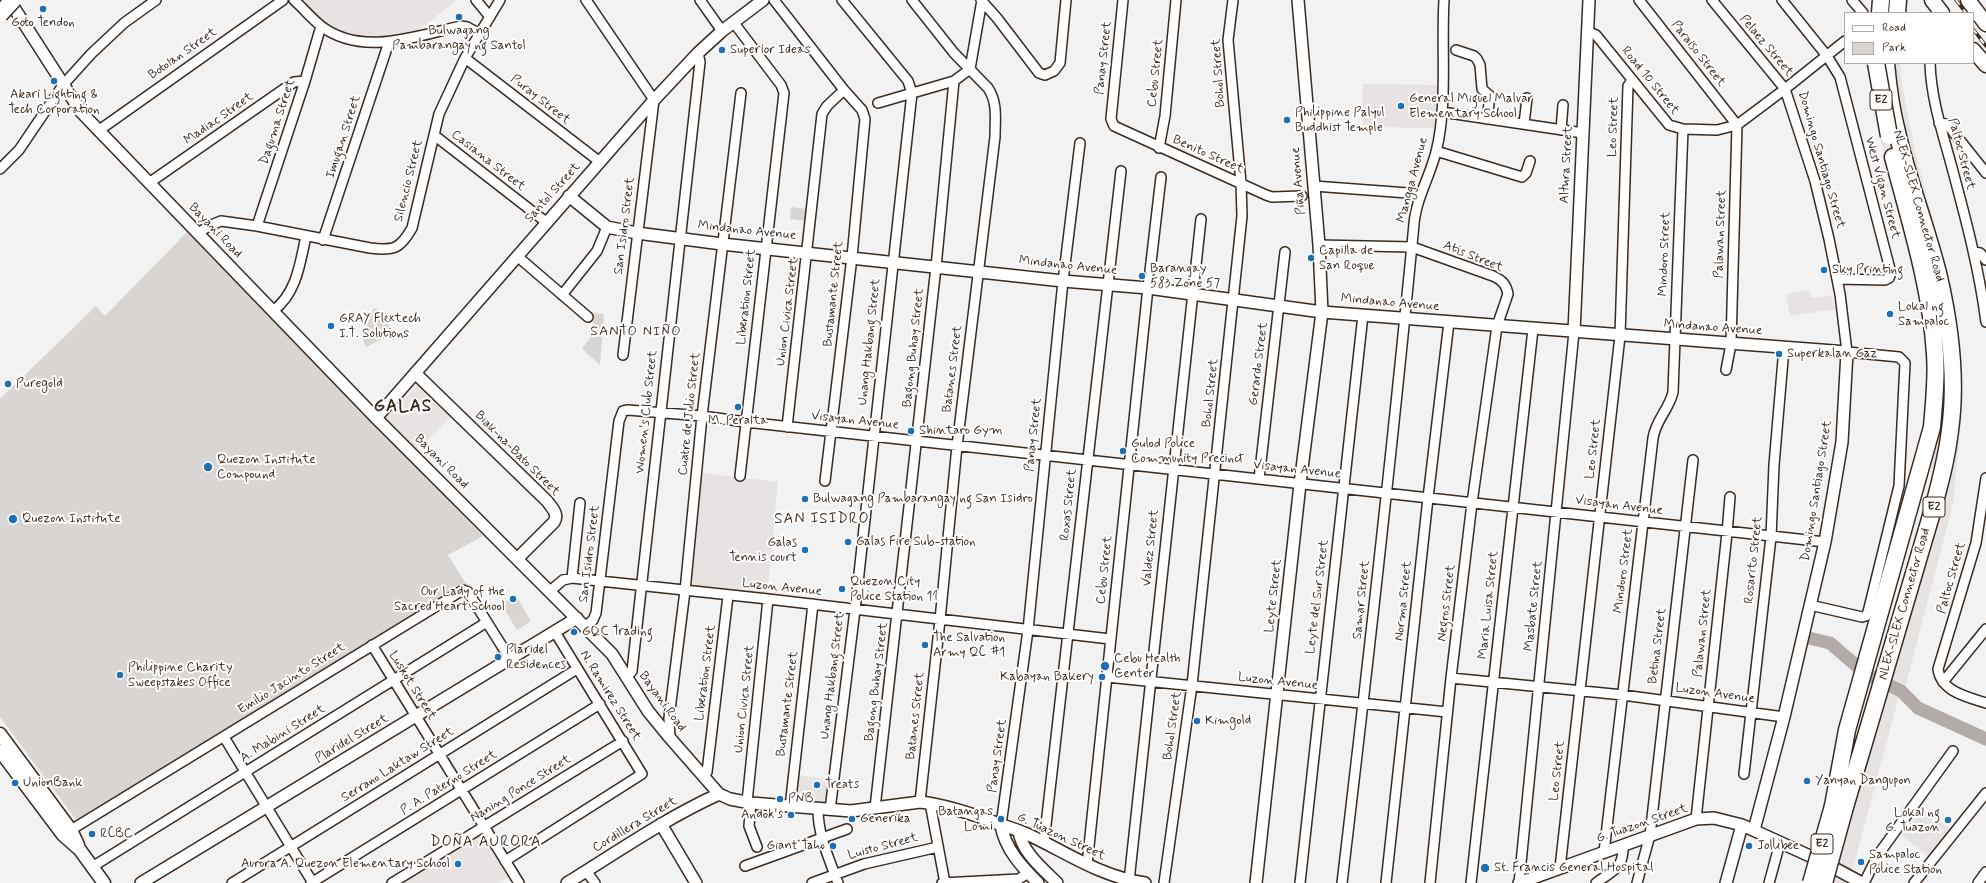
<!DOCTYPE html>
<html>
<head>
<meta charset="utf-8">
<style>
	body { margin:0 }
	#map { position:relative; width:1986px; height:883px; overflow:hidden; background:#f3f2f2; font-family:Mynerve,sans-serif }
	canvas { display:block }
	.legend { position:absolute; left:1844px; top:12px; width:130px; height:52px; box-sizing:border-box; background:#fff; border:1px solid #b1aaa5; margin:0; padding:5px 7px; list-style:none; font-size:12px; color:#3b2a1e }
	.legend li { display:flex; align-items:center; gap:8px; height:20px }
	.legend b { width:20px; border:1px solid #b1aaa5 }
</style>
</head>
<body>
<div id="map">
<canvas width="1986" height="883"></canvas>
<ul class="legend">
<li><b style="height:5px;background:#fff"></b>Road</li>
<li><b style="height:11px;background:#d8d5d2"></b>Park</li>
</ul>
</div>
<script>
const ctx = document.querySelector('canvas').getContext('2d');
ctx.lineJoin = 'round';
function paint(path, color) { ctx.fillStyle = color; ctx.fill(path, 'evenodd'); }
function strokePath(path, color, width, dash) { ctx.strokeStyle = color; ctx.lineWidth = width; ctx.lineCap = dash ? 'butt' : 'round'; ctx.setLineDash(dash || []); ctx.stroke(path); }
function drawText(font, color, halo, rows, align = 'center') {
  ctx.font = font + ' Mynerve,sans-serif'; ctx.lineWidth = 4; ctx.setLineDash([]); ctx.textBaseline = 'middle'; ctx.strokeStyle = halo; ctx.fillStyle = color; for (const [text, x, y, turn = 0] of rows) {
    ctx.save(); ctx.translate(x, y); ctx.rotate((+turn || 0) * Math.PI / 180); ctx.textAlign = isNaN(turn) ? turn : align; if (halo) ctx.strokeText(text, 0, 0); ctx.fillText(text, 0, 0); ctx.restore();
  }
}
const built = new Path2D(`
	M299,0H457L412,35L382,38L361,36L334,29L323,23Z
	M1870,63H1900L1901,79L1916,155L1952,294L1959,349L1961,422L1953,504L1904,692L1883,681L1930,499L1933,422L1929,342L1922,300L1880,138L1873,97Z
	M1363,84L1439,85L1437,128L1363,127Z
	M1809,290L1811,298L1832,295L1835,309L1790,316L1786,294Z
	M418,384L451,417L417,450L385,418Z
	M702,473L778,482L767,596L690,589Z
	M1885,691L1899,696L1849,883H1833Z
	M796,775L829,779L826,807L793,804Z
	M1923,808L1951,830L1929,857L1901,835Z
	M481,830L510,876L499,883H397Z`);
const green = new Path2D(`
	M791,207L808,209L807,221L790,219Z
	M190,229L483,536L448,555L467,585L77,821L0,717V399L96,306L105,316Z
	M374,308L393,316L389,324L392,334L366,347L362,337Z
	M594,313L604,314L600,365L582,349L592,335Z
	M516,596L531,621L517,630L501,604Z`);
const river = new Path2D(`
	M1809,638L1830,643L1866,674L1901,691L1918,708L1986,739`);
const minor = new Path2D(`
	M294,0C303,8 311,18 321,26C362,57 416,36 461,26L467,27L480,34
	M476,0L490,17
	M586,0L654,100L623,355
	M700,0L722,31
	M774,0L844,90L862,110L865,119L852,257L825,481
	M912,0L954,53L988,88C998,103 995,119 995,137L957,446L940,620L920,802
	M981,0L997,18L1039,73L1045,75L1054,71L1060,63L1066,0
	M1123,0L1111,119L1114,126L1266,195L1272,197L1302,196
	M1639,0L1737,125
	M1712,0L1785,89L1815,181L1829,239L1840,294L1847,352L1899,357L1905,363L1899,486L1868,612L1866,616L1862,617L1810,605
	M1782,0L1827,56L1840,77L1891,273L1889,278L1885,280L1837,279
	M1852,0L1863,13
	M734,23L781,85L784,93L740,476
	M1587,31L1596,35L1669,125L1683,129L1717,130L1737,125L1785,89L1845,41
	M1456,50L1474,56L1477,59L1480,65L1482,89L1490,96L1487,119
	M465,58L600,162
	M1930,63C1931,98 1942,131 1951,164C1965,216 1979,268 1986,322
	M878,103L954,81L970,69L982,0
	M1442,112L1583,133
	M1939,123L1947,124L1986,173
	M1524,124L1527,98
	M1561,130L1563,105
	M98,131L283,0
	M434,135L546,222
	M1159,148L1165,116L1176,0
	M1436,151L1522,177L1526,173L1530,161
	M0,169L19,150L63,85L91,54L124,23L156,0
	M149,183L294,82L305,81
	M1314,186L1421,194
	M257,226L305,81L321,26
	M198,233L209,226L221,221L257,226L370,248C394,251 400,249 412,228L439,114L465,58L500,0
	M323,240L389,42
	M1319,245L1412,247L1493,276C1502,280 1506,284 1508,294L1497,326L1472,503L1451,678L1430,883
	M1974,252L1980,253L1986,260
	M517,256L588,317
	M1150,271L1161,177
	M562,295L597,251L607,227
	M273,311C297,293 300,263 306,236
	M1726,370L1731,344L1737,125
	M787,427L822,114L827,106L844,90
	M1986,478L1976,543L1938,669C1941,692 1968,697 1986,703
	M1259,479L1285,252
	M572,578L580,503
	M550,591L563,580L572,578L768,599L1110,639
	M586,626L593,620L596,613L619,421L623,411L628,410L702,416L746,422L1825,542
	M372,645L519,883
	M627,677L632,671L700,62L698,53
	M1107,677L1447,712
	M1451,678L1623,695L1784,717
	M1943,682L1986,629
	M224,737L313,883
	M670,738L669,718L685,591L702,416L741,93
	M1744,774L1771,537L1774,465L1784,348
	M704,776L707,772L728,596
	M747,802L768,599
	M751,803L749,826L757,847
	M930,803L945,883
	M790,807L813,604
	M875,808L936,267L954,81
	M818,809C818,836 829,858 838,883
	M830,810L855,610L912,93L908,81L842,0
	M1696,819L1727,533L1730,497
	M1001,825L1028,630L1063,281L1080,143
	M66,833L463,590L468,592L510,659
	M1044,842L1121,171
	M1604,852L1653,438C1656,419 1669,410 1673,392L1683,129
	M505,861L642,774L555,632
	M1087,865L1149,278
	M745,866L847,829
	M92,867L487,622
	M1560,868L1620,336L1628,86L1632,80
	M586,871L595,883
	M1129,881L1201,219
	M232,883L577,669
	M311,883L600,704
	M392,883L623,741
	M812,883L864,864L938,847
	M942,883L1019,879L1028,873
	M1164,883L1192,685L1242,216L1241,183L1228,40L1233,0
	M1300,883L1363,315
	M1342,883C1368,664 1393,444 1414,224C1416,199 1430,176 1436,152C1448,104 1441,49 1444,0
	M1386,883L1428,498L1449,322
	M1471,883L1533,329
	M1519,883L1574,332
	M1596,883C1613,870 1624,869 1623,845
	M1637,883L1650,835L1693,460
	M1769,883L1780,843
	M1864,883L1878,855L1953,751
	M1914,883L1986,793
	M1978,883L1986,872`);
const tertiary = new Path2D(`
	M9,0L81,112L376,418L612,654L648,711L670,738L719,794L730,799L751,803L851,811L920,802C947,805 973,814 999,824C1008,827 1018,830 1027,834C1066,852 1101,877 1145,883
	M569,196L607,227L637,233L722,244L1063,281L1148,288L1322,312L1847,352L1842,442L1825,542L1784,717L1754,830
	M1574,332L1589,0
	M415,373L547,501C552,508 559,514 554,522L518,558
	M376,418L654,100L698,53L722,31L763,0
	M661,824L696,883
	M1001,825C1005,849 1022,867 1038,883
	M1019,831C1021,851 1043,869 1057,883
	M141,883L577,618
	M567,883C617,852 666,818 719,794
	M1256,883L1300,484L1322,312L1319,245L1298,0
	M1519,883L1696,819L1714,818L1742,825L1823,862L1862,883
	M1726,883L1742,825`);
const secondary = new Path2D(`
	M0,734L71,830L78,845
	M0,751L63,835L80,850L104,883`);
const primary = new Path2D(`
	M1932,0L1942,13
	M1968,0L1986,24
	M1973,50L1986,65`);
const motorway = new Path2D(`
	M1880,13L1881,0
	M1897,13L1898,0
	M1833,806L1847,730L1932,427C1934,402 1937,378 1935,354C1931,287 1910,222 1893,157
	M1845,807L1933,509C1940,483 1947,457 1950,430C1957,380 1950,325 1939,277C1927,228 1908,181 1897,132C1891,109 1888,86 1886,63`);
const rail = new Path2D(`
	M1956,0L1966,13
	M1973,29L1986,46`);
const motorwayBridge = new Path2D(`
	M0,14L13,0
	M1876,63L1889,136
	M1811,883L1833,806
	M1824,883L1845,807`);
const markers = [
	[43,9,4,"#1f6fb2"],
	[459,17,4,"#1f6fb2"],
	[722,50,4,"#1f6fb2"],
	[54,81,4,"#1f6fb2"],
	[1401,106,4,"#1f6fb2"],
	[1287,120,4,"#1f6fb2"],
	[1311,258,4,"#1f6fb2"],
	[1824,270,4,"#1f6fb2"],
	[1142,276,4,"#1f6fb2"],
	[1890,314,4,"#1f6fb2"],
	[331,326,4,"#1f6fb2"],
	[1779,354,4,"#1f6fb2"],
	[8,384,4,"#1f6fb2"],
	[738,407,4,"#1f6fb2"],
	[911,431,4,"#1f6fb2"],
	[1123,451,4,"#1f6fb2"],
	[208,467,5,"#1f6fb2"],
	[805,499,4,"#1f6fb2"],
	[13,519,5,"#1f6fb2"],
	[848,542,4,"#1f6fb2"],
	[805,550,4,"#1f6fb2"],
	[842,589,4,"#1f6fb2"],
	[513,599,4,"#1f6fb2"],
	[574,632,4,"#1f6fb2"],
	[925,645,4,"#1f6fb2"],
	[498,657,4,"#1f6fb2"],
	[1105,666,5,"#1f6fb2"],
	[120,675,4,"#1f6fb2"],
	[1102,677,4,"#1f6fb2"],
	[1197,721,4,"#1f6fb2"],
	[1807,781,4,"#1f6fb2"],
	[15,783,4,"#1f6fb2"],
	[817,785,4,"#1f6fb2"],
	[780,799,4,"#1f6fb2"],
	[791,815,4,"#1f6fb2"],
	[852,819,4,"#1f6fb2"],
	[1001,819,4,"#1f6fb2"],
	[1948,820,4,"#1f6fb2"],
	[92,834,4,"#1f6fb2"],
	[833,846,4,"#1f6fb2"],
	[1749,846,4,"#1f6fb2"],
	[1861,862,4,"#1f6fb2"],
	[458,864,4,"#1f6fb2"],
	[1485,868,5,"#1f6fb2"]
];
const shields = [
	[1881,100,22],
	[1934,507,22],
	[1822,844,22]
];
const shieldNames = [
	["E2",1881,100],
	["E2",1934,507],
	["E2",1822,844]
];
const poiNames = [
	["Goto Tendon",43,23,"center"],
	["Bulwagang",459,31,"center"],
	["Pambarangay ng Santol",459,46,"center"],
	["Superior Ideas",730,50],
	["Akari Lighting &",54,95,"center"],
	["Tech Corporation",54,110,"center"],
	["General Miguel Malvar",1409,99],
	["Elementary School",1409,114],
	["Philippine Palyul",1295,113],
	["Buddhist Temple",1295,128],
	["Capilla de",1319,251],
	["San Roque",1319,266],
	["Barangay",1150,269],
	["583 Zone 57",1150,284],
	["Sky Printing",1832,270],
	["Lokal ng",1898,307],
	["Sampaloc",1898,322],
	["GRAY Flextech",339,319],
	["I.T. Solutions",339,334],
	["Superkalan Gaz",1787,354],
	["Puregold",16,384],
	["M. Peralta",738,421,"center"],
	["Shintaro Gym",919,431],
	["Gulod Police",1131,444],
	["Community Precinct",1131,459],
	["Quezon Institute",217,460],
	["Compound",217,475],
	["Bulwagang Pambarangay ng San Isidro",813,499],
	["Quezon Institute",22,519],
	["Galas Fire Sub-station",856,542],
	["Galas",797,543,"right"],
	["Tennis court",797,558,"right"],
	["Quezon City",850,582],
	["Police Station 11",850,597],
	["Our Lady of the",505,592,"right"],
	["Sacred Heart School",505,607,"right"],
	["GQC Trading",582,632],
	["The Salvation",933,638],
	["Army QC #1",933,653],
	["Plaridel",506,650],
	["Residences",506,665],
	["Cebu Health",1114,659],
	["Center",1114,674],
	["Philippine Charity",128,668],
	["Sweepstakes Office",128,683],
	["Kabayan Bakery",1094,677,"right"],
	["Kimgold",1205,721],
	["Yanyan Dangupon",1815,781],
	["UnionBank",23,783],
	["Treats",825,785],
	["PNB",788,799],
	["Batangas",993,812,"right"],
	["Lomi",993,827,"right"],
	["Lokal ng",1940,813,"right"],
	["G. Tuazon",1940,828,"right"],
	["Andok's",783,815,"right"],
	["Generika",860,819],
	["RCBC",100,834],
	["Giant Taho",825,846,"right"],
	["Jollibee",1757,846],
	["Sampaloc",1869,855],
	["Police Station",1869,870],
	["Aurora A. Quezon Elementary School",450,864,"right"],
	["St. Francis General Hospital",1494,868]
];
const streetNames = [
	["Pelaez Street",1766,46,50],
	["Botolan Street",183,54,-35],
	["Paraiso Street",1698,54,52],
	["Panay Street",1104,58,-84],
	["Cebu Street",1156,73,-84],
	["Bohol Street",1219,73,-94],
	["Road 10 Street",1650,81,51],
	["Puray Street",540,100,38],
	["Madiac Street",219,119,-35],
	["Daguma Street",278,122,-72],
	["Leo Street",1614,127,-88],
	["Imugan Street",344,137,-72],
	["Paltoc Street",1961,154,75],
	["Benito Street",1208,155,24],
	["Domingo Santiago Street",1821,160,74],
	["Casiana Street",488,161,38],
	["Altura Street",1567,165,-87],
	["Mangga Avenue",1413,180,-75],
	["Silencio Street",409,181,-76],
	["Piña Avenue",1299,181,-95],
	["West Vigan Street",1882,188,75],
	["Santol Street",553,193,-48],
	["NLEX-SLEX Connector Road",1918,206,74],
	["San Isidro Street",625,226,-83],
	["Bayani Road",215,231,46],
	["Mindanao Avenue",747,231,6],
	["Palawan Street",1721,234,-88],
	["Mindoro Street",1665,254,-88],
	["Atis Street",1473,257,22],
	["Mindanao Avenue",1068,266,6],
	["Bustamante Street",834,294,-84],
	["Liberation Street",747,297,-84],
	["Mindanao Avenue",1390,303,5],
	["Union Civica Street",788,312,-83],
	["Mindanao Avenue",1713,328,4],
	["Unang Hakbang Street",870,342,-84],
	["Bagong Buhay Street",914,348,-84],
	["Gerardo Street",1259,364,-83],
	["Batanes Street",953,369,-83],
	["Bohol Street",1211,393,-84],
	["Women's Club Street",647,412,-84],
	["Cuatre de Julio Street",690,414,-84],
	["Visayan Avenue",855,421,6],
	["Panay Street",1034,435,-84],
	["Leo Street",1594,449,-84],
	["Biak-na-Bato Street",517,454,45],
	["Bayani Road",441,462,45],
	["Visayan Avenue",1297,470,6],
	["Domingo Santiago Street",1817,491,-81],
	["Roxas Street",1069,505,-84],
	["Visayan Avenue",1619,506,7],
	["Valdez Street",1151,548,-84],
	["San Isidro Street",590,554,-83],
	["Rosarito Street",1754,560,-84],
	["Cebu Street",1105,570,-84],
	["Mindoro Street",1624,571,-83],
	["Paltoc Street",1952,578,-74],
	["Luzon Avenue",782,588,6],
	["Leyte Street",1274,596,-84],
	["Leyte del Sur Street",1318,597,-83],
	["Samar Street",1362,600,-84],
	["Norma Street",1404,601,-84],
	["Negros Street",1447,603,-83],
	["NLEX-SLEX Connector Road",1905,604,-74],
	["Maria Luisa Street",1489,605,-84],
	["Masbate Street",1534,606,-84],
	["Palawan Street",1703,633,-84],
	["Betina Street",1658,646,-83],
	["Liberation Street",706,673,-83],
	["Unang Hakbang Street",833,676,-83],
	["Emilio Jacinto Street",292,679,-32],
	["Bagong Buhay Street",877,682,-83],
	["Luzon Avenue",1278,682,6],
	["Luskot Street",412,686,58],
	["Luzon Avenue",1715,694,8],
	["N. Ramirez Street",610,696,58],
	["Union Civica Street",745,699,-84],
	["Bayani Road",662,702,54],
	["Bustamante Street",788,704,-83],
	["Batanes Street",916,716,-84],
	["Bohol Street",1173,726,-82],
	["A. Mabini Street",283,734,-32],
	["Plaridel Street",352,739,-31],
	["Panay Street",998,756,-82],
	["Serrano Laktaw Street",398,765,-32],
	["Leo Street",1558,771,-84],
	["P. A. Paterno Street",449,783,-32],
	["Naning Ponce Street",521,789,-32],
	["G. Tuazon Street",1642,824,-19],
	["Cordillera Street",635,825,-31],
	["G. Tuazon Street",1061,837,25],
	["Luisto Street",883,847,-15]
];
const neighbourhoodNames = [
	["SANTO NIÑO",636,332]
];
const quarterNames = [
	["SAN ISIDRO",822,520],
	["DOÑA AURORA",486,843]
];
const districtNames = [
	["GALAS",403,407]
];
paint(built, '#e6e3e2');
paint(green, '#d8d5d2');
strokePath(river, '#b2aba7', 13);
strokePath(minor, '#3b2a1e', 12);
strokePath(tertiary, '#3b2a1e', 14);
strokePath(secondary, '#3b2a1e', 15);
strokePath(primary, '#3b2a1e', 17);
strokePath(motorway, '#3b2a1e', 19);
strokePath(minor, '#fff', 9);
strokePath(tertiary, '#fff', 11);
strokePath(secondary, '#fff', 12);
strokePath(primary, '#fff', 14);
strokePath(motorway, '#fff', 16);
strokePath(rail, '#3b2a1e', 3.5);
strokePath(rail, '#fff', 2, [6]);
strokePath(motorwayBridge, '#3b2a1e', 19, []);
strokePath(motorwayBridge, '#fff', 16);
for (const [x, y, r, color] of markers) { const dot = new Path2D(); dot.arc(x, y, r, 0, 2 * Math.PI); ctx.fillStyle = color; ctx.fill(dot); strokePath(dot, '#fff', 1.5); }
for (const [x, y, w] of shields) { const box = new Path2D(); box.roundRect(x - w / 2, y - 10, w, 20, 3); ctx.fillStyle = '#fff'; ctx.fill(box); strokePath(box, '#3b2a1e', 1); }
drawText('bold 12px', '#3b2a1e', null, shieldNames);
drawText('13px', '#3b2a1e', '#fff', poiNames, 'left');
drawText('13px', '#3b2a1e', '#fff', streetNames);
ctx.letterSpacing = '1px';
drawText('14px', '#3b2a1e', '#fff', neighbourhoodNames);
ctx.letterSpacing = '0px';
ctx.letterSpacing = '1px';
drawText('15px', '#3b2a1e', '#fff', quarterNames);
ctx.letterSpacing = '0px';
ctx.letterSpacing = '1px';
drawText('bold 17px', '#3b2a1e', '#fff', districtNames);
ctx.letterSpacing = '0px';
</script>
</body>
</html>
